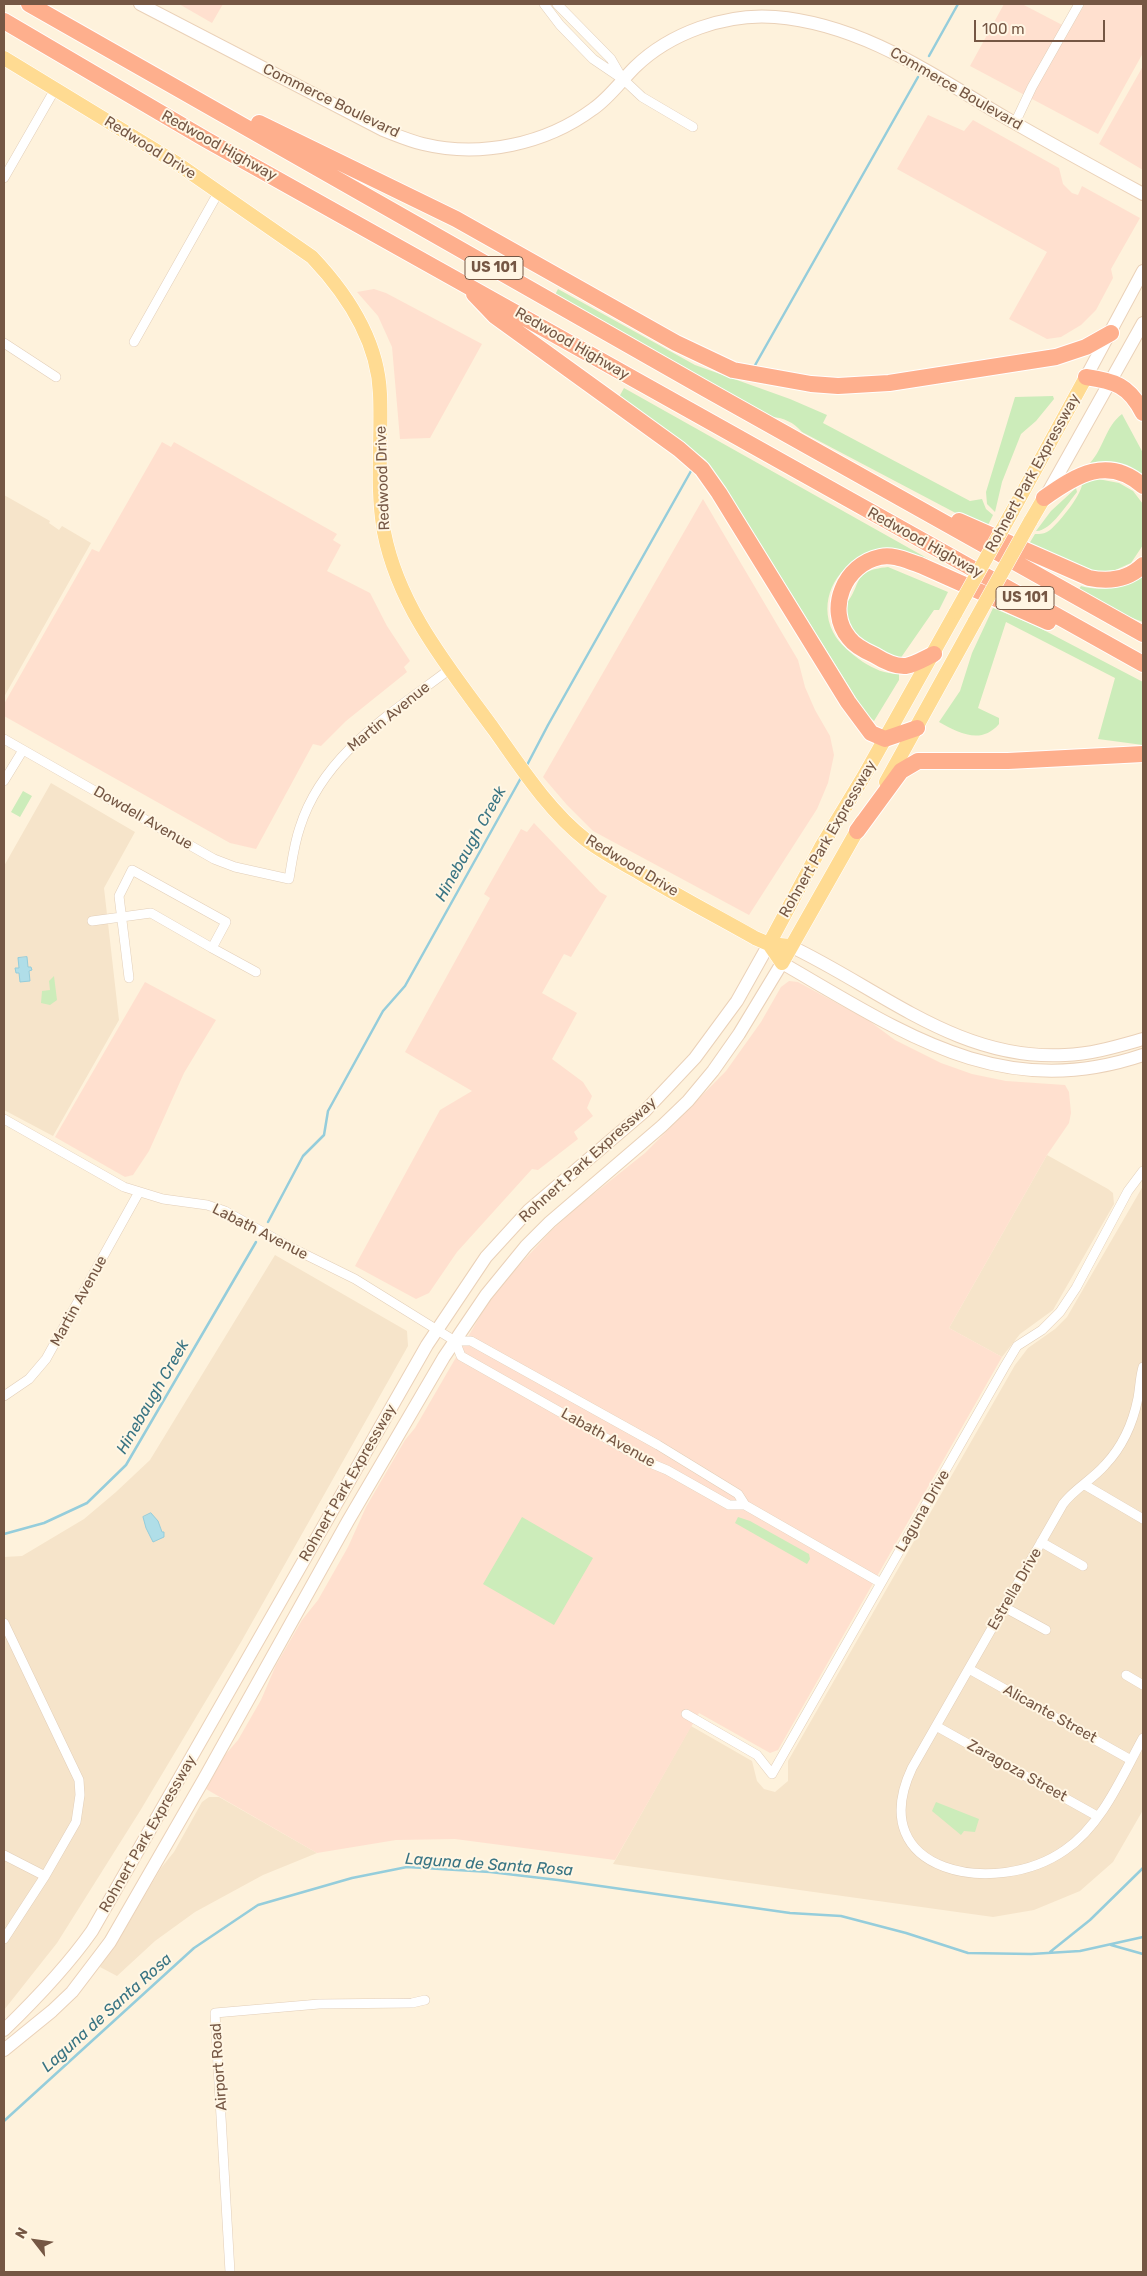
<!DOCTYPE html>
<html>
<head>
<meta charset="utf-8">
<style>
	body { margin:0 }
	#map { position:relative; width:1147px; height:2276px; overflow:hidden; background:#fef2dc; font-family:Rubik,sans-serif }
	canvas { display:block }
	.frame { position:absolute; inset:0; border:5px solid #755744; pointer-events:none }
	.north { position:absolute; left:10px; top:2216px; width:50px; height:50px; -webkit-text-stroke:4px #fff6e4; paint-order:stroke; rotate:300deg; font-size:14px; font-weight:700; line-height:20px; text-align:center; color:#755744 }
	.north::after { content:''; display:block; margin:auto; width:18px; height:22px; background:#755744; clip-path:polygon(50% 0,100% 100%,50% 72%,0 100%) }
	.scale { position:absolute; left:974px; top:20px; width:131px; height:22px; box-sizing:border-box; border:2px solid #755744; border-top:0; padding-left:6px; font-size:15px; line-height:18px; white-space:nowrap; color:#755744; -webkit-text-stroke:4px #fff6e4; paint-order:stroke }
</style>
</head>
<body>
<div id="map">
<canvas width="1147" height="2276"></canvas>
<div class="frame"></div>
<div class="north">N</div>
<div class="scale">100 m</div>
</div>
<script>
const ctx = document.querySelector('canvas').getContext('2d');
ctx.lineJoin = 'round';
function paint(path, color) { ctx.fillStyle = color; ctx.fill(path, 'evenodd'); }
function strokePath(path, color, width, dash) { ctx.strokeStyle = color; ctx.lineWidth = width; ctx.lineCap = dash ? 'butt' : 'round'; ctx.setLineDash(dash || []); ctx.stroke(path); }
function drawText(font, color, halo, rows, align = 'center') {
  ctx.font = font + ' Rubik,sans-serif'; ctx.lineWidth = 4; ctx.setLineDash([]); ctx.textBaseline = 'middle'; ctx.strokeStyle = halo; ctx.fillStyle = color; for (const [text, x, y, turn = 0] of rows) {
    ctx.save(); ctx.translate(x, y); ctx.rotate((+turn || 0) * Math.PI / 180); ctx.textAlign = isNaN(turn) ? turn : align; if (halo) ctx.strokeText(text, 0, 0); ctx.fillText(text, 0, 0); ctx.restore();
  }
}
const residential = new Path2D(`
	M4,495L50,521L49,523L59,530L62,526L91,543L4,697Z
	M51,783L135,832L104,888L119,1020L53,1136L4,1110V866Z
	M1047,1155L1108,1189L1113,1193L1114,1204L1053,1310L1020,1334L1002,1357L949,1328Z
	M1143,1186V1810L1113,1862L1080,1891L1034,1910L993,1917L613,1864L691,1726L752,1761L757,1781L764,1789L775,1792L788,1781V1761L1015,1365L1028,1348L1055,1329L1067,1317Z
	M275,1255L407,1331L408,1346L241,1642L140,1811L57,1943L4,2010V1557L22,1556L84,1519L116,1492L150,1460Z
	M209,1797H219L317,1853L263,1875L195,1912L155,1941L117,1976L100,1967L122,1934L161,1868L174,1852L202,1802Z`);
const commercial = new Path2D(`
	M179,4H223L212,23Z
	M1004,4H1022L1070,29L1085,4H1143V53L1098,134L970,66Z
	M1143,66V170L1099,144Z
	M928,115L964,131L973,120L1059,168L1063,184L1072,193L1078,195L1082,186L1140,218L1111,269L1113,278L1096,310L1081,325L1061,337L1047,339L1009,319L1047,252L897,169Z
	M374,289L386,293L482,344L430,438L400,439L392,347L378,316L357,292Z
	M162,442L171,447L174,442L337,534L333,540L341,545L327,571L370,593L387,626L410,661L404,667L407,672L346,721L321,746L313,744L256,849L230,843L4,716V704L92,549L99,552Z
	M703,499L798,660L805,687L815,710L830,736L834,755L828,783L817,809L749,915L593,831L567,805L543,777Z
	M534,823L600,892L607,896L571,957L564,954L542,993L577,1013L552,1059L583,1082L592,1096L587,1108L593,1116L574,1132L578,1139L538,1170L532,1169L457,1252L429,1293L416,1299L355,1266L440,1110L472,1091L405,1052L490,898L484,894L521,829L527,832Z
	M789,981L798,982L868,1020L895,1040L941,1063L972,1074L1006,1081L1065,1085L1069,1092L1071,1113L1069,1123L1047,1155L949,1328L1002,1357L778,1750L770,1753L699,1713L615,1860L455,1839L396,1840L317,1853L206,1789L225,1755L238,1740L261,1700L276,1665L302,1620L318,1600L348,1547L366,1507L405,1440L415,1428L487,1304L500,1286L551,1231L576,1208L645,1153L726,1071L761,1022L781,987Z
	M145,982L216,1020L184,1073L149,1151L133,1175L125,1177L55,1137Z`);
const green = new Path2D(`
	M558,289L695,365L790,399L827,415L823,423L970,501L982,499L986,509L993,515L986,529L802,432C793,422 784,418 772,417L554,297Z
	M624,388L941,566L864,556C835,568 818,602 833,632C839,644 852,654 863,662C874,669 885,674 899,674V680L874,721L866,714L760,543L706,460L619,397Z
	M1053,396L1054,399L1036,421L1021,434L1002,482L995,512L987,504L986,492L1015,397Z
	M1122,414L1143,453V480C1124,467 1114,461 1090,463C1104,448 1105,427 1122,414Z
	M1098,479L1119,483L1133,491L1143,504V545L1131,563L1111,572L1097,573L1029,544L1035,534C1041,534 1045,534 1050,530C1059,523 1084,492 1082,482Z
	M1076,488L1077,492C1068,503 1050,532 1036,531L1051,511Z
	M888,567L948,592L939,610H934L900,659L881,653L851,633L844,606C864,585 849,571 888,567Z
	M1143,573V622L1127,616L1079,589L1081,586C1105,593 1123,586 1143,573Z
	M993,608L1036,626L1143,682V745L1098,739L1115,678L1006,622L978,708L999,718V724C981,745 959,733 939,722L960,691L972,653Z
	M23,791L32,796L20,817L11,812Z
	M54,976L57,1000L50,1005L41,1003L42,991L50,990L49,981Z
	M522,1517L593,1558L554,1625L483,1584Z
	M738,1517L750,1521L809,1554L810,1559L807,1564L735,1523Z
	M936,1802L979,1819L975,1832L964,1831L961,1835L932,1811Z`);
const water = new Path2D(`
	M27,957L28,967H31L32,970L29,971L30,981L20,982L19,973H16L15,968H19L18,958Z
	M151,1513L158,1521L162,1532H164V1537L153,1542L146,1528L143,1517Z`);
const stream = new Path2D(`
	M929,56L958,4
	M754,367L918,77
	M526,767L548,725L691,471
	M268,1222L303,1156L324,1135L328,1111L383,1011L405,986L522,776
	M4,1534L44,1523L87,1503L126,1465L256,1242
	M1111,1945L1143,1954
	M1050,1952L1090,1920L1143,1868
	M4,2121L194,1948L258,1905L352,1878L407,1867L490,1872L558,1880L790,1913L841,1916L906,1933L968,1953L1031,1954L1080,1951L1143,1937`);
const street = new Path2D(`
	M544,4L560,25L593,59L624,80L642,97L693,127
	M557,4L611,59L622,78
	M1015,123L1032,87L1079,4
	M4,178L54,91
	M134,342L218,193
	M4,343L56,377
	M4,739L214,859L235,867L289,879C292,862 294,844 300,827C323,754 392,713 450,669
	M4,781L23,750
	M92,921L151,913L212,948
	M129,978L119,896L132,870L226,922L212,948L256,972
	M4,1119L124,1187L163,1199L207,1205L225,1211L290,1247L355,1279L455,1341H471L658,1445L738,1494L745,1505
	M455,1341L461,1356L650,1463L667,1470L729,1505H745L881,1583
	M1143,1367C1140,1377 1140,1387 1138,1398C1133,1423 1123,1446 1105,1465C1092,1480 1074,1489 1063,1504L912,1768C862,1874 997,1898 1065,1850C1102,1825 1122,1776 1143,1738
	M4,1396L29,1379L46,1359L139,1192
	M1085,1485L1143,1519
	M1041,1542L1083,1566
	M1004,1607L1046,1630
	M4,1623L79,1780L80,1795L76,1822L45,1876L4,1939
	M969,1669L1131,1760
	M1126,1675L1143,1685
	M686,1714L757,1755L772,1774L1005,1366L1017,1346L1042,1330L1060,1312L1076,1288L1128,1191L1143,1171
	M936,1726L1097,1816
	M4,1855L45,1876
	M230,2272L215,2013L319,2004L412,2003L425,2000`);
const secondary = new Path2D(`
	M140,4L383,130C396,135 410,141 423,144C481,158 546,144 593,109C609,98 621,81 635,67C670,33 726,13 775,17C862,24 933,75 1006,118C1051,144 1097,169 1143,194
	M1086,377L1143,271
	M1046,496L1143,323
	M790,946C881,989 958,1061 1065,1055C1092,1054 1118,1046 1143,1039
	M4,2030C36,1999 66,1968 92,1931L427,1345L486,1257L529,1210L645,1111L695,1058L737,1001L769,944
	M4,2050L52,2011L72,1992L110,1942L204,1779L348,1521L444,1357L486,1295L526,1246L550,1222L662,1126L688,1101L713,1071L739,1034L782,963C902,1032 1000,1103 1143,1055`);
const primary = new Path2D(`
	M4,58L178,164L312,257C347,294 378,341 380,394C382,440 376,487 384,532C399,609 450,669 495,731C522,769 549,811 586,840C602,852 620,862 638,872C676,895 716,916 755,938L769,944L790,946
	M1012,512L1086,377
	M1030,522L1044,498
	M886,782L975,621
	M769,944L782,963L862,822
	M769,944L821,847L864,776L956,612`);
const highway = new Path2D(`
	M29,4L704,388L1143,634
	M4,21L205,139L1143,664
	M259,123L456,219L676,343L733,370L811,384L838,386L889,383L1056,357L1086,347L1111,333
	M474,294L495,316L679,449L702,469L719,493L848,702L871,733L885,739L917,728
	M1086,377C1114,381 1129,385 1143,413
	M1044,498C1076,475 1108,455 1143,486
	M959,521L1089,578C1109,582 1128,580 1143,565
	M934,654C925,658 916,664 906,666C895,667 882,660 874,655C865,651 855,646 849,638C825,609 845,564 880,557C894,554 907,561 920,565L1048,622
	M857,831L901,771L918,761H1008L1143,754`);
const primaryBridge = new Path2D(`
	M956,612L1012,512
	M975,621L1030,522`);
const shields = [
	[494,268,58],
	[1025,598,58]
];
const shieldNames = [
	["US 101",494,268],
	["US 101",1025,598]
];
const streetNames = [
	["Commerce Boulevard",956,89,30],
	["Commerce Boulevard",331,101,26],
	["Redwood Highway",219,146,29],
	["Redwood Drive",150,148,32],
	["Redwood Highway",572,344,30],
	["Rohnert Park Expressway",1033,473,-61],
	["Redwood Drive",383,478,-92],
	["Redwood Highway",925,543,29],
	["Martin Avenue",389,717,-39],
	["Dowdell Avenue",143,818,30],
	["Rohnert Park Expressway",828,839,-60],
	["Redwood Drive",632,866,31],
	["Rohnert Park Expressway",588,1160,-42],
	["Labath Avenue",260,1232,27],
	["Martin Avenue",79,1301,-61],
	["Labath Avenue",608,1438,29],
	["Rohnert Park Expressway",348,1483,-60],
	["Laguna Drive",923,1511,-60],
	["Estrella Drive",1015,1589,-60],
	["Alicante Street",1050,1714,29],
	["Zaragoza Street",1017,1771,29],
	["Rohnert Park Expressway",148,1834,-60],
	["Airport Road",219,2067,-94]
];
const waterNames = [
	["Hinebaugh Creek",471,844,-61],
	["Hinebaugh Creek",153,1397,-60],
	["Laguna de Santa Rosa",489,1865,4],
	["Laguna de Santa Rosa",107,2013,-42]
];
paint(residential, '#f6e4ca');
paint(commercial, '#ffe0cf');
paint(green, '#ccecba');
paint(water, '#b0dee8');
strokePath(water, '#95cddb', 1);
strokePath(stream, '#95cddb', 2.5);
strokePath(street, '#e2ceb8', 10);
strokePath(secondary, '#ead1b8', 14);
strokePath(primary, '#fff', 15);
strokePath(highway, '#fff', 18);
strokePath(street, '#fff', 9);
strokePath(secondary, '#fff', 12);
strokePath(primary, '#ffdb92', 14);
strokePath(highway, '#feaf8d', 16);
strokePath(primaryBridge, '#fff', 15, []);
strokePath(primaryBridge, '#ffdb92', 14);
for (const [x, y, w] of shields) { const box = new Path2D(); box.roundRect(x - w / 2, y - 11.5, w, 23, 4); ctx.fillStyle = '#fff6e4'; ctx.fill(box); strokePath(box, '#755744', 1); }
drawText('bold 14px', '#755744', null, shieldNames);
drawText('15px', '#755744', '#fff6e4', streetNames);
drawText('italic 16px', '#397483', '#fff6e4', waterNames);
</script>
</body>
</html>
